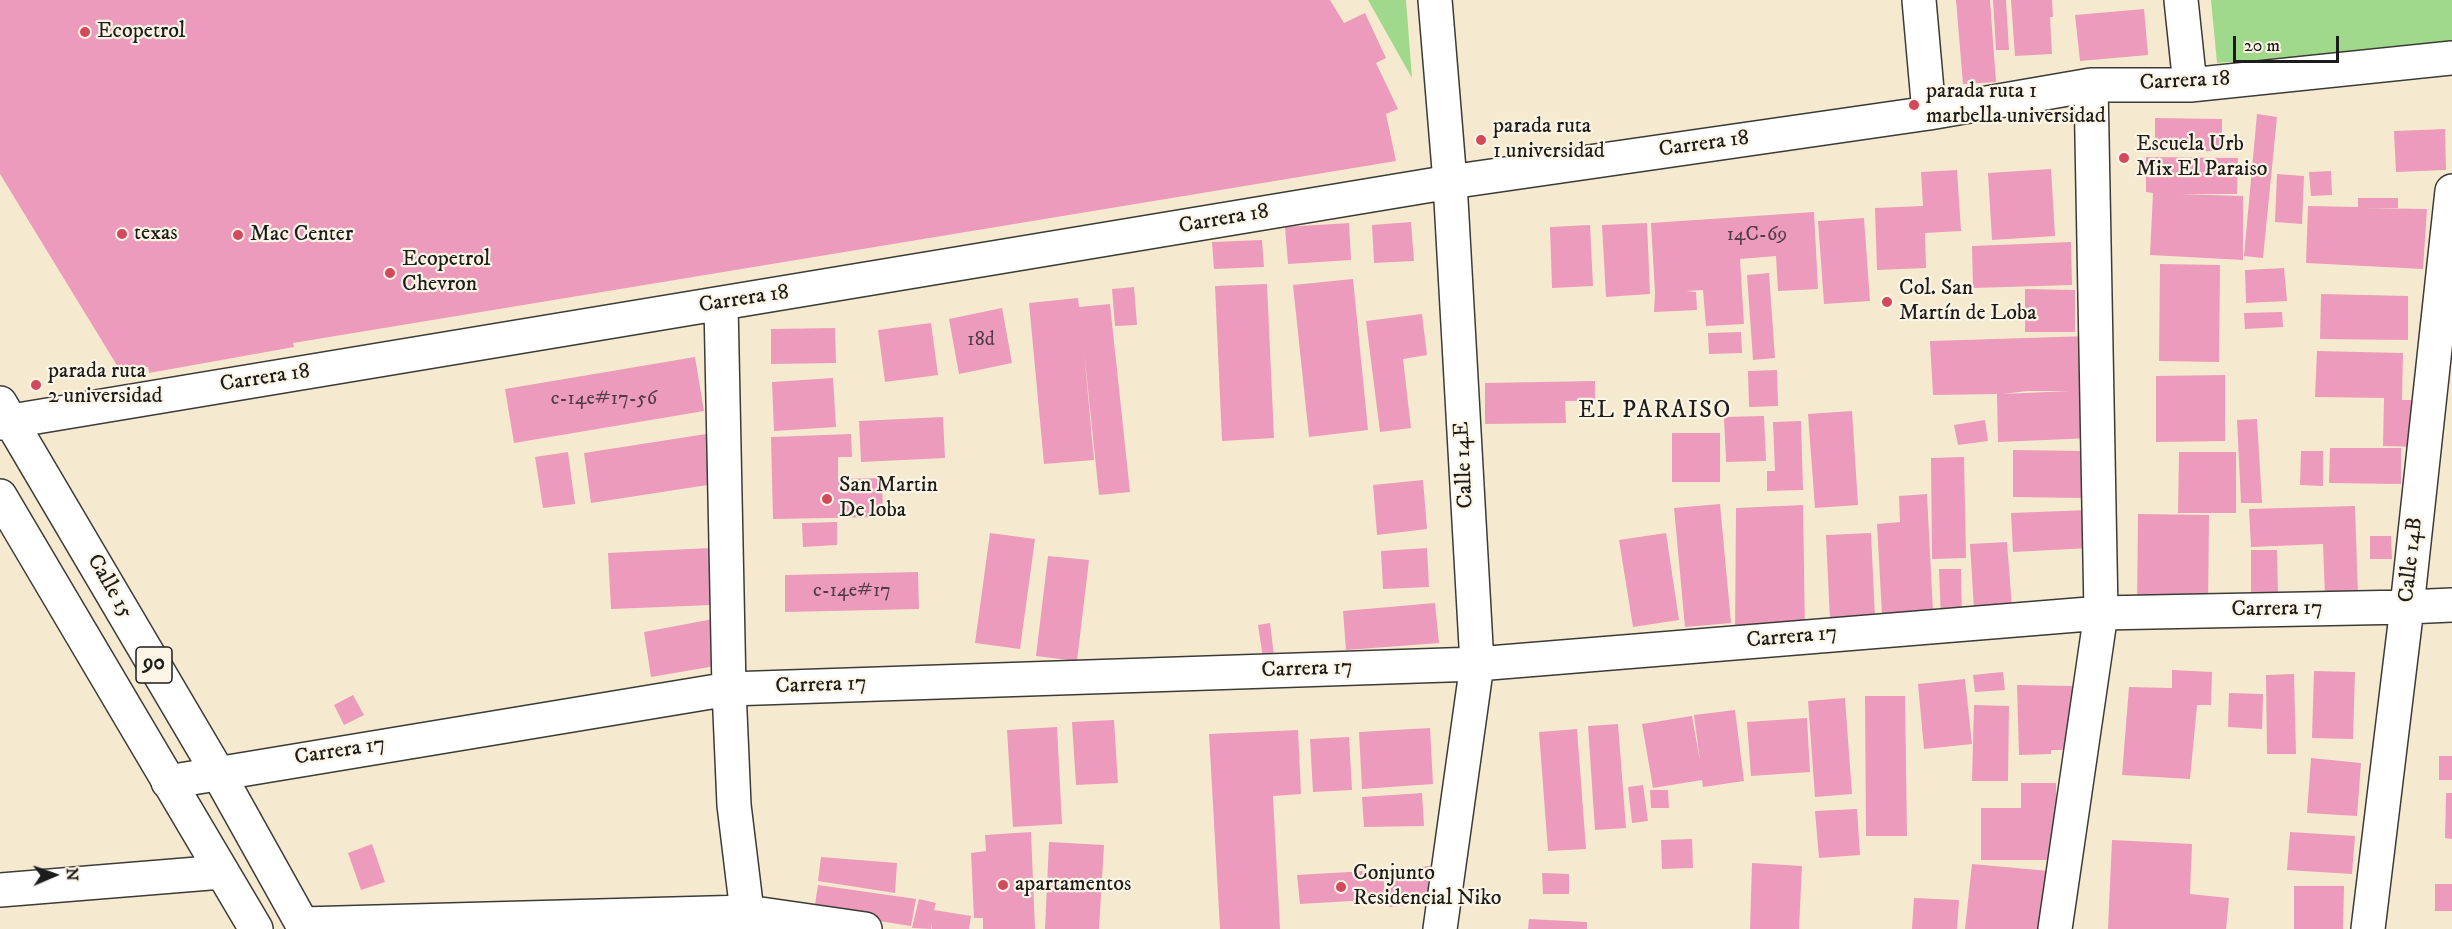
<!DOCTYPE html>
<html>
<head>
<meta charset="utf-8">
<style>
	body { margin:0 }
	#map { position:relative; width:2452px; height:929px; overflow:hidden; background:#f5ead0; font-family:"IM FELL DW Pica",serif }
	canvas { display:block }
	.north { position:absolute; left:24px; top:845px; width:60px; height:60px; -webkit-text-stroke:4px #fcf5e5; paint-order:stroke; rotate:88deg; font-size:16px; font-weight:700; line-height:24px; text-align:center; color:#1c1c1c }
	.north::after { content:''; display:block; margin:auto; width:21px; height:27px; background:#1c1c1c; clip-path:polygon(50% 0,100% 100%,50% 72%,0 100%) }
	.scale { position:absolute; left:2233px; top:36px; width:106px; height:27px; box-sizing:border-box; border:3px solid #1c1c1c; border-top:0; padding-left:8px; font-size:18px; line-height:21px; white-space:nowrap; color:#1c1c1c; -webkit-text-stroke:4px #fcf5e5; paint-order:stroke }
</style>
</head>
<body>
<div id="map">
<canvas width="2452" height="929"></canvas>
<div class="north">N</div>
<div class="scale">20 m</div>
</div>
<script>
const ctx = document.querySelector('canvas').getContext('2d');
ctx.lineJoin = 'round';
function paint(path, color) { ctx.fillStyle = color; ctx.fill(path, 'evenodd'); }
function strokePath(path, color, width, dash) { ctx.strokeStyle = color; ctx.lineWidth = width; ctx.lineCap = dash ? 'butt' : 'round'; ctx.setLineDash(dash || []); ctx.stroke(path); }
function drawText(font, color, halo, rows, align = 'center') {
  ctx.font = font + ' "IM FELL DW Pica",serif'; ctx.lineWidth = 4.5; ctx.setLineDash([]); ctx.textBaseline = 'middle'; ctx.strokeStyle = halo; ctx.fillStyle = color; for (const [text, x, y, turn = 0] of rows) {
    ctx.save(); ctx.translate(x, y); ctx.rotate((+turn || 0) * Math.PI / 180); ctx.textAlign = isNaN(turn) ? turn : align; if (halo) ctx.strokeText(text, 0, 0); ctx.fillText(text, 0, 0); ctx.restore();
  }
}
const green = new Path2D(`
	M1368,0H1406L1412,78Z
	M2211,0H2452V44L2217,63Z`);
const building = new Path2D(`
	M0,0H1330L1344,23L1365,13L1386,58L1376,63L1398,109L1386,114L1396,161L293,343L294,347L149,373L148,367L121,372L0,174Z
	M1956,0H1990L1996,82L1963,84Z
	M1993,0H2006L2009,50H1996Z
	M2011,0H2052L2053,17H2050L2052,54L2015,56Z
	M2144,9L2148,55L2080,61L2075,15Z
	M2257,114L2277,117L2263,258L2244,256Z
	M2155,118L2222,119V151H2155Z
	M2445,129L2446,170L2396,172L2394,131Z
	M2146,157L2238,158L2237,194H2180L2243,196V260L2150,255L2153,193L2146,192Z
	M2051,169L2055,236L1992,240L1988,173Z
	M1957,170L1961,231L1925,233L1926,268L1877,270L1875,208L1923,206L1921,172Z
	M2331,171L2332,195L2311,196L2309,172Z
	M2277,174L2304,176L2302,224L2275,222Z
	M2358,198H2398V208H2365L2427,209L2423,269L2306,263L2308,206L2358,207Z
	M1814,212L1818,289L1778,291L1776,256L1740,259L1744,324L1706,326L1703,290L1686,291L1696,292L1697,310L1654,312L1655,293L1651,223Z
	M1864,218L1870,301L1824,304L1818,221Z
	M1411,222L1414,261L1374,263L1372,225Z
	M1349,223L1351,260L1288,264L1285,227Z
	M1647,223L1650,294L1606,297L1602,225Z
	M1590,225L1593,286L1552,288L1550,227Z
	M1262,240L1264,267L1214,269L1212,242Z
	M2071,242L2072,285L1973,288L1972,246Z
	M2160,264L2220,265L2219,362L2159,361Z
	M2284,268L2287,301L2246,303L2245,270Z
	M1769,273L1775,358L1753,360L1747,275Z
	M1353,279L1368,430L1309,437L1293,285Z
	M1267,284L1274,438L1222,441L1215,286Z
	M1134,287L1137,325L1115,326L1112,289Z
	M2025,289L2075,290V332H2025Z
	M2321,294L2408,296V340L2320,339Z
	M1078,298L1079,307L1110,304L1130,492L1099,495L1084,351L1094,460L1044,464L1029,303Z
	M1002,308L1012,363L959,374L949,319Z
	M2282,312L2283,327L2245,329L2244,313Z
	M1422,314L1427,355L1403,359L1411,428L1380,432L1366,321Z
	M931,323L938,375L885,382L878,330Z
	M835,328L836,363L771,364V329Z
	M1741,332L1742,353L1709,354L1708,333Z
	M2090,336L2092,438L1998,442L1997,394L1933,395L1930,341ZM2027,391H2070L2003,394Z
	M2317,351L2403,353L2402,400H2420V447L2383,446L2384,398L2315,397Z
	M695,357L704,411L514,443L505,389Z
	M1777,370L1778,406L1749,407L1748,371Z
	M2225,375V441L2156,442V376Z
	M833,378L836,427L774,431L772,382Z
	M1595,381V401H1565L1566,423L1485,424V383Z
	M1852,411L1858,505L1815,508L1808,414Z
	M1764,416L1766,461L1726,462L1724,417Z
	M943,417L945,458L861,462L859,421Z
	M2257,419L2262,503H2241L2237,420Z
	M1985,420L1988,441L1958,445L1954,425Z
	M1801,421L1803,490L1767,491V471H1775L1773,422Z
	M1672,433H1720V482H1672Z
	M706,434L714,484L591,503L584,453Z
	M851,434L852,457H838V479L882,478L883,517L773,519L771,437Z
	M2330,448H2401V484L2329,483Z
	M2013,450L2084,451L2083,498L2013,497Z
	M2301,451H2323V486L2300,485Z
	M568,452L575,504L543,508L535,457Z
	M2179,452H2236V513H2178Z
	M1964,457L1966,558L1932,559L1931,458Z
	M1423,480L1427,529L1377,535L1373,485Z
	M1927,494L1933,612L1882,615L1877,524L1900,522L1899,496Z
	M1720,504L1731,623L1685,627L1674,508Z
	M1803,505L1805,632L1735,636L1736,508Z
	M2355,506L2358,596L2325,597L2323,544L2251,547L2249,509Z
	M2088,510L2090,548L2013,552L2011,513Z
	M2138,514L2209,515L2208,609L2137,610Z
	M837,522V545L803,547L802,523Z
	M990,533L1035,539L1020,649L975,643Z
	M1666,533L1679,620L1633,627L1619,540Z
	M1871,533L1875,618L1830,621L1826,535Z
	M2370,536H2391L2392,559H2370Z
	M2007,542L2012,608L1974,610L1970,544Z
	M710,548L712,605L611,609L608,553Z
	M1427,548L1429,587L1383,589L1381,551Z
	M2251,550H2277L2278,597L2251,598Z
	M1048,556L1089,560L1077,661L1036,656Z
	M1939,569H1961L1962,619H1941Z
	M918,572L919,609L785,612V575Z
	M1435,603L1439,643L1346,650L1343,611Z
	M713,619L721,665L651,677L644,632Z
	M1270,623L1274,656L1263,658L1258,625Z
	M2172,670L2212,672L2211,705H2197L2190,779L2122,775L2129,687L2172,688Z
	M2314,671L2355,672L2353,739L2312,738Z
	M2003,672L2005,690L1975,692L1973,675Z
	M2294,674L2296,754H2267L2266,675Z
	M1965,679L1972,744L1924,749L1918,684Z
	M2017,685L2073,686L2074,750H2051V754L2019,755Z
	M2229,693L2263,694L2262,729L2228,727Z
	M353,695L364,715L344,725L334,705Z
	M1865,696H1905L1907,836H1866Z
	M1845,698L1852,794L1815,797L1808,701Z
	M1974,705L2009,706L2008,781H1972Z
	M1735,710L1744,781L1703,787L1702,780L1653,788L1642,724L1692,716L1700,761L1694,715Z
	M1807,718L1810,772L1751,776L1747,722Z
	M1114,720L1118,783L1076,785L1072,722Z
	M1618,724L1626,828L1595,830L1588,726Z
	M1057,727L1062,824L1013,827L1007,730Z
	M1430,728L1433,784L1362,789L1359,732Z
	M1577,729L1586,849L1548,851L1539,732Z
	M1298,730L1301,794L1273,796L1280,929H1220L1209,734Z
	M1349,737L1352,790L1313,792L1310,739Z
	M2439,756H2452V780H2439Z
	M2311,758L2361,763L2357,816L2307,813Z
	M2021,783H2056L2057,860H1981V808H2021Z
	M1643,785L1648,821L1632,823L1628,787Z
	M1650,790H1668L1669,808H1651Z
	M1422,793L1424,826L1364,827L1362,797Z
	M2446,793H2452V839L2445,838Z
	M1857,809L1860,855L1819,858L1815,811Z
	M1031,832L1035,929H983V918H974L971,853L986,851L985,835Z
	M2290,832L2355,836L2352,874L2287,870Z
	M1692,839L1693,868L1662,869L1661,840Z
	M2112,840L2192,844L2190,894L2229,898L2226,929H2108Z
	M1049,842L1104,845L1099,929H1045Z
	M372,844L385,882L361,890L348,853Z
	M821,857L897,863L895,893L818,881Z
	M1752,863L1802,866L1799,929H1750Z
	M1972,864L2049,871L2043,929H1965Z
	M1437,865L1441,901L1389,907L1385,871Z
	M1383,870L1385,899L1300,904L1297,875Z
	M1542,873L1569,874V894H1543Z
	M2435,884H2452V911H2435Z
	M818,885L916,899L911,926L814,911Z
	M2294,886H2344L2343,929H2294Z
	M1914,898L1959,900L1957,929H1912Z
	M919,899L936,903L934,910L971,916L969,929H932V923L931,929L912,928Z
	M1529,919L1587,922V929H1528Z`);
const minor = new Path2D(`
	M1435,0L1450,182L1477,664L1440,929
	M1919,0L1929,113
	M2181,0L2190,85
	M721,304L729,689L734,805L747,912L755,929
	M0,423L1450,182L1929,113L2091,85H2190L2452,58
	M168,782L729,689L1477,664L2101,613L2407,607L2452,605
	M0,890L222,872
	M302,924L747,912L865,929
	M2055,929L2101,613L2091,85
	M2368,929L2407,607L2452,191`);
const trunk = new Path2D(`
	M0,403L218,773L305,929
	M0,496L256,929`);
const markers = [
	[85,32,6,"#d1495b"],
	[1914,105,6,"#d1495b"],
	[1481,140,6,"#d1495b"],
	[2124,158,6,"#d1495b"],
	[122,234,6,"#d1495b"],
	[238,235,6,"#d1495b"],
	[390,273,6,"#d1495b"],
	[1887,302,6,"#d1495b"],
	[36,385,6,"#d1495b"],
	[827,499,6,"#d1495b"],
	[1003,885,6,"#d1495b"],
	[1341,887,6,"#d1495b"]
];
const numberNames = [
	["14C-69",1757,236],
	["18d",981,341],
	["c-14e#17-56",604,400],
	["c-14e#17",852,592]
];
const shields = [
	[154,665,36]
];
const shieldNames = [
	["90",154,665]
];
const poiNames = [
	["Ecopetrol",97,32],
	["parada ruta 1",1926,92],
	["marbella universidad",1926,117],
	["parada ruta",1493,127],
	["1 universidad",1493,152],
	["Escuela Urb",2136,145],
	["Mix El Paraiso",2136,170],
	["texas",134,234],
	["Mac Center",250,235],
	["Ecopetrol",402,260],
	["Chevron",402,285],
	["Col. San",1899,289],
	["Martín de Loba",1899,314],
	["parada ruta",48,372],
	["2 universidad",48,397],
	["San Martin",839,486],
	["De loba",839,511],
	["Conjunto",1353,874],
	["Residencial Niko",1353,899],
	["apartamentos",1015,885]
];
const streetNames = [
	["Carrera 18",2185,82,-3],
	["Carrera 18",1704,145,-8],
	["Carrera 18",1224,220,-10],
	["Carrera 18",744,300,-9],
	["Carrera 18",265,379,-9],
	["Calle 14E",1465,465,-93],
	["Calle 14B",2412,560,-84],
	["Calle 15",109,587,60],
	["Carrera 17",2277,610,-1],
	["Carrera 17",1792,638,-5],
	["Carrera 17",1307,670,-2],
	["Carrera 17",821,686,-2],
	["Carrera 17",340,752,-9]
];
const neighbourhoodNames = [
	["EL PARAISO",1655,412]
];
paint(green, '#a0d98b');
paint(building, '#ed9bbc');
strokePath(minor, '#3d3b37', 36);
strokePath(trunk, '#3d3b37', 36);
strokePath(minor, '#fff', 33);
strokePath(trunk, '#fff', 33);
for (const [x, y, r, color] of markers) { const dot = new Path2D(); dot.arc(x, y, r, 0, 2 * Math.PI); ctx.fillStyle = color; ctx.fill(dot); strokePath(dot, '#fcf5e5', 2); }
drawText('20px', '#503c44', null, numberNames);
for (const [x, y, w] of shields) { const box = new Path2D(); box.roundRect(x - w / 2, y - 18, w, 36, 4.5); ctx.fillStyle = '#fcf5e5'; ctx.fill(box); strokePath(box, '#1c1c1c', 1.5); }
drawText('bold 21px', '#1c1c1c', null, shieldNames);
drawText('22px', '#1c1c1c', '#fcf5e5', poiNames, 'left');
drawText('22px', '#1c1c1c', '#fcf5e5', streetNames);
ctx.letterSpacing = '1.5px';
drawText('24px', '#1c1c1c', '#fcf5e5', neighbourhoodNames);
ctx.letterSpacing = '0px';
</script>
</body>
</html>
